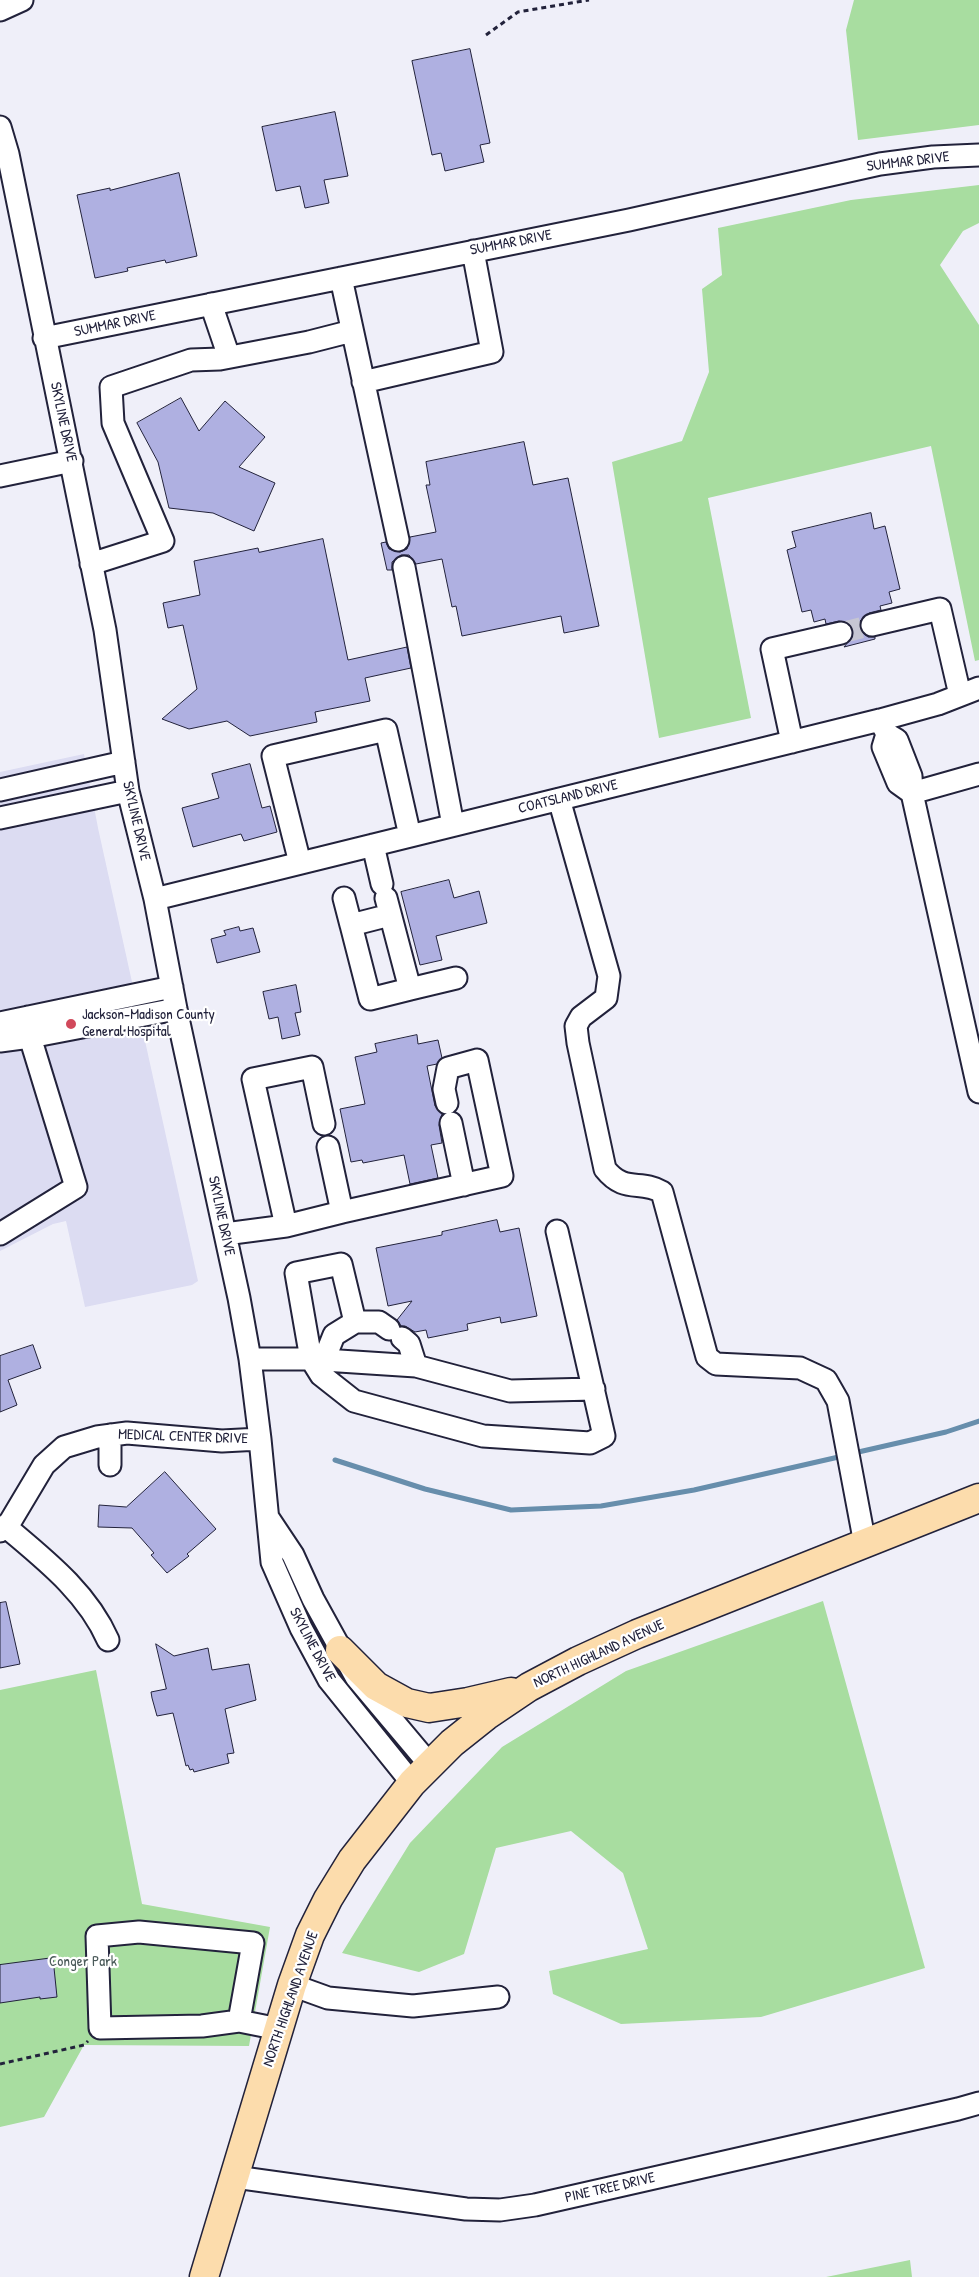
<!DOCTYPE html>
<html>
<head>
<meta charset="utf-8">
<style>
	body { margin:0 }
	canvas { display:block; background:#efeff9 }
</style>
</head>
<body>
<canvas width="979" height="2277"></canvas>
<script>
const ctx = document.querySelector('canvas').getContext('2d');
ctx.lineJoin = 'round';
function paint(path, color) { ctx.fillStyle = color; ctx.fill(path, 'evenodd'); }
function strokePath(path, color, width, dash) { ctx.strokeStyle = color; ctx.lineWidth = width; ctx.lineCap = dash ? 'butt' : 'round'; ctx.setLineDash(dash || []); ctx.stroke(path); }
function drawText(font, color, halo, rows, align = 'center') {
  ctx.font = font + ' "Patrick Hand",sans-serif'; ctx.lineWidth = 4.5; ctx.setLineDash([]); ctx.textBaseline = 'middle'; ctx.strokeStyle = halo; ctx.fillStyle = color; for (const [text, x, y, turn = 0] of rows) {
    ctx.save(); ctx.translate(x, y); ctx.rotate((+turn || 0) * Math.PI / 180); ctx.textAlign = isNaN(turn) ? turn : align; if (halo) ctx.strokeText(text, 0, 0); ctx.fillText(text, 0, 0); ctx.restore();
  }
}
const built = new Path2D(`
	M84,754L98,828L198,1281L192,1285L85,1307L66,1221L53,1224L0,1251V772Z`);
const green = new Path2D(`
	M854,0H979V125L858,140L846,30Z
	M979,185V223L963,231L940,265L979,325V660L975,661L931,446L708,498L751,718L659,738L612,462L682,441L709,372L702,289L722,275L718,228L851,200Z
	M823,1601L925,1968L761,2017L621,2024L553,1994L549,1971L648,1949L623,1873L571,1831L496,1848L464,1954L419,1972L342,1953L410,1843L502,1747L626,1671Z
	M96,1670L142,1904L270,1927L249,2046L84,2045L44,2117L0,2127V1690Z
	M910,2260L912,2277H826Z`);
const stream = new Path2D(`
	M854,1453L946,1432L979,1421
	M335,1460L425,1489L511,1510L601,1506L694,1490L843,1456`);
const building = new Path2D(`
	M470,49L490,143L480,145L484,162L445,171L441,153L432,155L412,61Z
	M335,112L348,176L324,180L329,203L305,208L300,186L276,191L262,127Z
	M179,173L197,256L166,263L165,260L127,268L128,271L95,278L77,195L110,188V190Z
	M181,398L199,431L225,401L265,437L239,467L275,483L254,531L213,513L169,508L158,462L137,423Z
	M524,442L533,485L568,478L599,626L564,633L561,616L462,636L456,606L452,607L442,559L416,564L409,555H401L392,562V570H387L381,543L386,542L389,549L400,552L407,549L410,537L436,532L426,485H430L426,462Z
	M871,513L874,529L885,526L900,589L889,592L892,603L880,606L881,610L869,613L860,621V627L863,633L868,637H875V639L844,647L853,636V630L850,624L839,621L826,624L825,619L814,622L811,610L802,612L787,550L796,547L792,532Z
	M323,539L348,660L407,647L411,668L365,678L370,701L315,712L317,722L250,736L227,721L189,729L162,719L197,689L183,625L168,628L163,603L200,595L194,561L258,548L259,552Z
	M250,764L262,808L270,806L277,832L244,841L241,834L193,847L182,808L219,798L212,774Z
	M449,880L454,898L479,891L487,923L436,936L442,960L420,965L401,892Z
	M239,927L240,931L253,928L260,952L217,963L211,939L226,935L224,931Z
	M296,985L301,1012L295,1013L300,1035L282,1039L278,1017L269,1019L263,992Z
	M417,1035L418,1044L438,1040L442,1058L437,1064L427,1066L435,1106L442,1114L439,1125L442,1143L431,1145L438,1178L410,1184L404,1155L363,1163L362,1160L351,1162L340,1109L365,1104L355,1057L377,1052L375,1044Z
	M497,1220L500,1232L519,1228L537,1316L501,1323L500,1317L467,1324L468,1330L428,1338L426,1330L415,1332L405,1326H401L397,1320L412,1301L388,1306L376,1248L442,1235V1232Z
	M33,1345L41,1368L8,1380L17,1405L0,1412V1356Z
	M165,1472L216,1529L187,1554L189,1556L167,1573L151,1555L154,1553L132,1528L98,1527L99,1505L126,1507Z
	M6,1602L20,1664L0,1668V1603Z
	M156,1644L174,1656L208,1648L212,1670L249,1664L256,1700L225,1709L234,1753L227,1754L229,1763L194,1772L193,1769L190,1770L188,1765L186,1766L173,1713L157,1716L152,1698L151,1692L166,1689Z
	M53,1958L57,1997L40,1999V1997L0,2003V1965Z`);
const minorTunnel = new Path2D(`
	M841,633L872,625`);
const path = new Path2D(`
	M486,35L518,12L589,0
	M0,2064L84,2045L88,2041`);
const minor = new Path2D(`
	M0,10L22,0
	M0,127L8,154L105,630L128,791L155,899L176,1009L239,1298L250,1359L260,1439L272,1562L301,1628L329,1680L412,1783
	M341,278L398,540
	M211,304L229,357
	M44,338L629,220L880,164L933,157L979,155
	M363,382L492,352L473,251
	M0,476L72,461
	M91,564L163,541L113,423L111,387L191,360L220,359L309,342L352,331
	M404,567L453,825
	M872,625L940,609L960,695
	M880,720L887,734L897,740L911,776L912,793L898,783L883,747L887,734
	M792,742L772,649L841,633
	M979,774L912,793L979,1092
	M0,790L124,762
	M559,799L609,976L606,998L581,1017L576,1026L578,1043L605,1169C625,1194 640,1179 662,1192L707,1357L716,1364L800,1368L826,1380L838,1401L865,1544
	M0,818L128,791
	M373,845L382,884
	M300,863L273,756L386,730L410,836
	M344,898L351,925
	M386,898L410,989L456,978
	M155,899L880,720L938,704L979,688
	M390,915L351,925L370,999L410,989
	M0,1023L172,987
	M0,1041L30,1037L176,1009
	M451,1123L464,1185
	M328,1147L342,1212L502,1176L477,1060L448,1068L444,1089L447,1103
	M286,1226L342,1212
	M0,1234L76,1187L30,1037L28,1017
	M225,1234L286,1226L253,1079L312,1067L324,1124
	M355,1322H379L389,1329
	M402,1338L409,1344L416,1366
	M250,1359H311L321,1375L354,1401L483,1436L590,1443L604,1436L557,1231
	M324,1360L334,1335L355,1322L341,1264L296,1273L311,1359L324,1360L416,1366L510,1391L594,1389
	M110,1435V1465
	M269,1519L293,1555L313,1599L356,1677L430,1765
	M5,1526C44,1559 87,1592 108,1640
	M0,1531L10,1522L44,1465L64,1447L97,1437L127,1433L222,1441L260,1439
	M292,1985L328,1998L413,2006L498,1997
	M239,2021L202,2026L100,2028L97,1936L139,1932L253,1943L239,2021L279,2029
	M235,2177L466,2209L500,2210L535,2205L958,2109L979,2103`);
const major = new Path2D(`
	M340,1650L376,1686L407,1703L429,1708L468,1702L511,1692
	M204,2277L292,1985L310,1935L328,1899L352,1860L412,1783L452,1743L486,1716L529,1687L578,1661L637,1634L979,1498`);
const markers = [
	[71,1024,6,"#d1495b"]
];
const streetNames = [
	["SUMMAR DRIVE",908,162,-7],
	["SUMMAR DRIVE",511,243,-11],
	["SUMMAR DRIVE",115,324,-12],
	["SKYLINE DRIVE",63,422,78],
	["COATSLAND DRIVE",568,797,-14],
	["SKYLINE DRIVE",136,821,77],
	["SKYLINE DRIVE",221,1216,78],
	["MEDICAL CENTER DRIVE",183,1437,2],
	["SKYLINE DRIVE",312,1645,62],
	["NORTH HIGHLAND AVENUE",599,1654,-25],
	["NORTH HIGHLAND AVENUE",291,1999,-71],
	["PINE TREE DRIVE",610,2188,-13]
];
const poiNames = [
	["Jackson-Madison County",82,1015],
	["General Hospital",82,1032]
];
const parkNames = [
	["Conger Park",83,1962]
];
paint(built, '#dcdcf2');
paint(green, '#a8dda0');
strokePath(stream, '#678eac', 5);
paint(building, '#afb0e1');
strokePath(building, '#22223b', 1);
strokePath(minorTunnel, '#c6c6d3', 21, [21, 11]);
strokePath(minor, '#22223b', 25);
strokePath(major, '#22223b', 31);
strokePath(path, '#22223b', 3, [5, 4]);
strokePath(minor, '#fff', 21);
strokePath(major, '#fcdcac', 28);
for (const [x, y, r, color] of markers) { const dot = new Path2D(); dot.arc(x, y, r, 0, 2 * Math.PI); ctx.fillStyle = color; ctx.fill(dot); strokePath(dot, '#fff', 2); }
drawText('15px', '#22223b', '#fff', streetNames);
drawText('15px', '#22223b', '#fff', poiNames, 'left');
drawText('15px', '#4a5a59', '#fff', parkNames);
</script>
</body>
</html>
